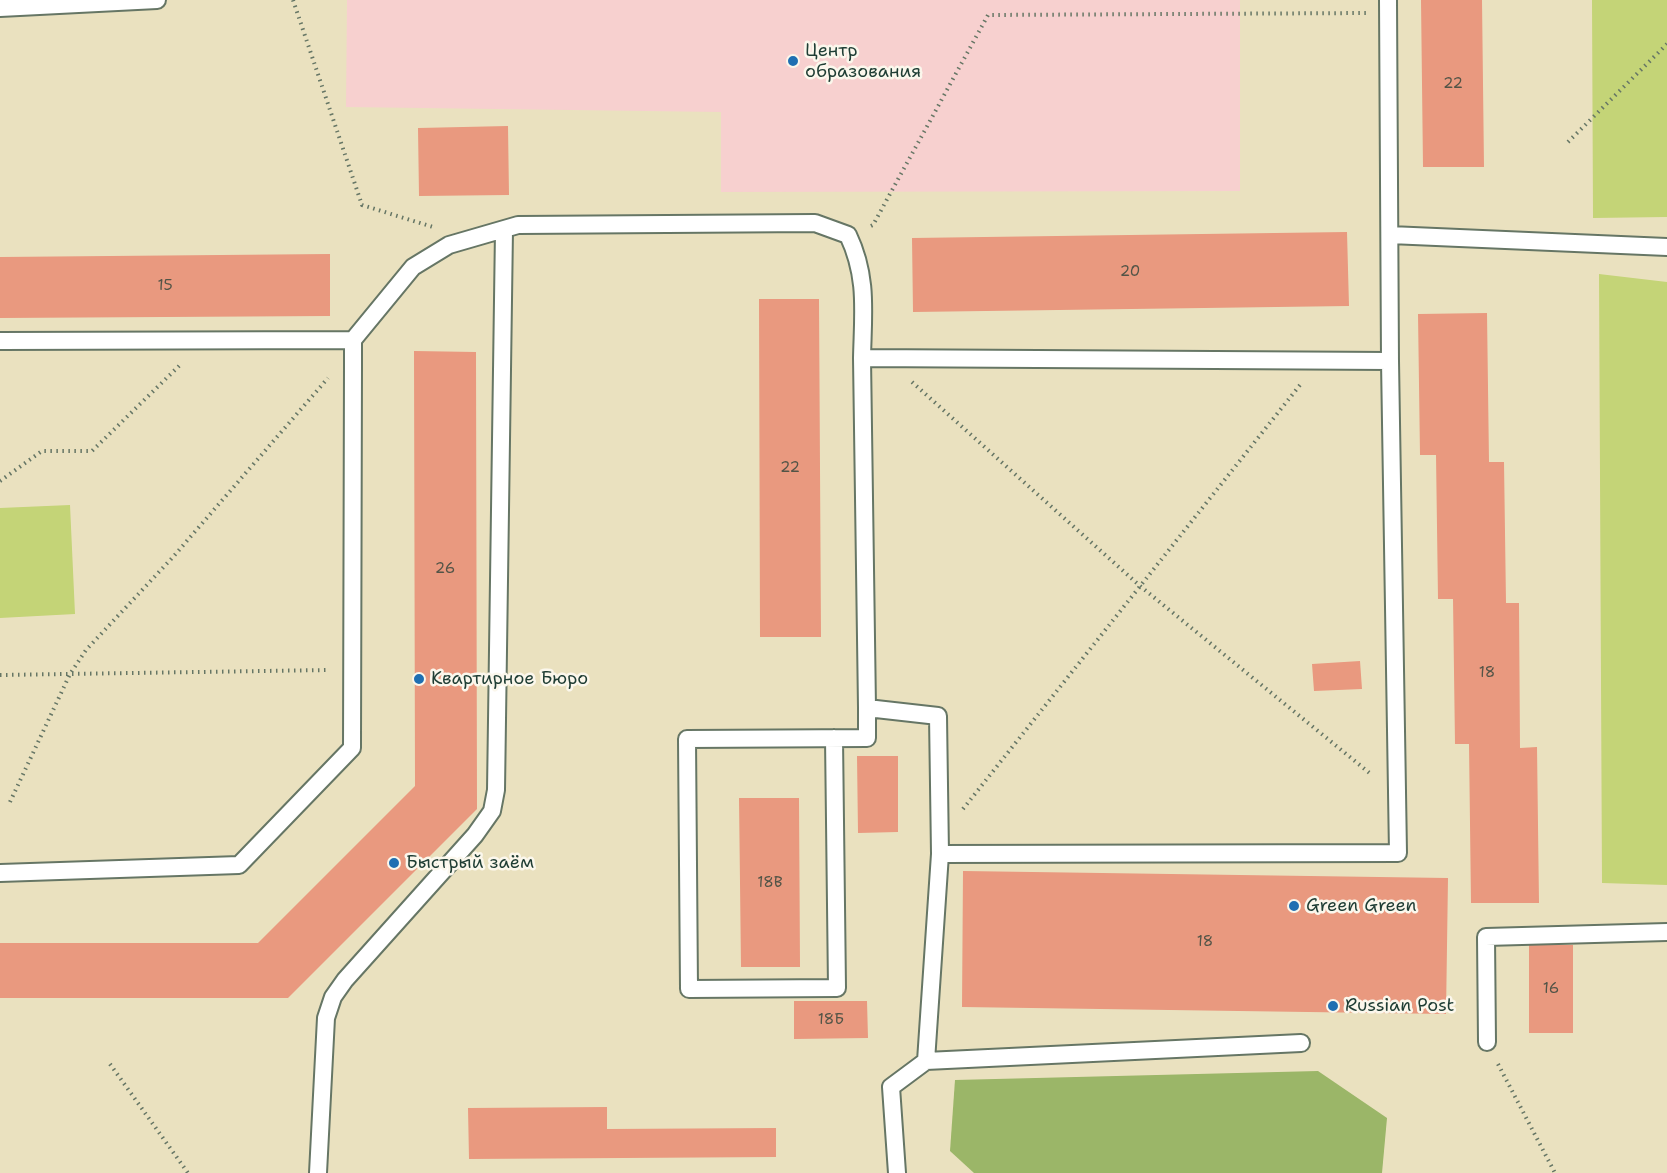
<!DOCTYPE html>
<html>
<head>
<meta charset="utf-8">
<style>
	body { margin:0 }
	canvas { display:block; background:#eae1bf }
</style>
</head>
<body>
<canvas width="1667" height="1173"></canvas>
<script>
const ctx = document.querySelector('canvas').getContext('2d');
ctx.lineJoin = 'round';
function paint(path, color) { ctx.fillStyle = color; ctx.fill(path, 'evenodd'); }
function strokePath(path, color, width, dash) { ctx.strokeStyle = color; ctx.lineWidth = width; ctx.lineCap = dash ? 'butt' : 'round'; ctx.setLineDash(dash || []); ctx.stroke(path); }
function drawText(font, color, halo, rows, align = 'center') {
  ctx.font = font + ' "Shantell Sans",sans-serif'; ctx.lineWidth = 5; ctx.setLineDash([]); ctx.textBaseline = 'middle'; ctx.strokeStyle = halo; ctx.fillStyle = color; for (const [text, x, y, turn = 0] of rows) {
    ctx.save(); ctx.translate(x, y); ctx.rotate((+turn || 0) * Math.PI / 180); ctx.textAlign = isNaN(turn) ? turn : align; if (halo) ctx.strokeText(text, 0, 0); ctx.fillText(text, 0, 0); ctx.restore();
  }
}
const built = new Path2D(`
	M347,0H1240V191L721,192V112L346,107Z`);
const green = new Path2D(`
	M1592,0H1667V217L1593,218Z
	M1599,274L1667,282V885L1602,883Z
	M70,505L75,614L0,618V508Z`);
const forest = new Path2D(`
	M1318,1071L1387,1118L1382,1173H974L950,1151L955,1080Z`);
const building = new Path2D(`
	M1421,0H1482L1484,167H1423Z
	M508,126L509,195L419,196L418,128Z
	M1347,232L1349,306L913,312L912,238Z
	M330,254V316L0,318V257Z
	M759,299H819L821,637H760Z
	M1487,313L1489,462H1504L1506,603H1519L1520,748L1537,747L1539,903H1471L1469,744H1455L1453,599H1438L1436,455H1420L1418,314Z
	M414,351L476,352L477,809L288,998H0V943H258L415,786Z
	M1360,661L1362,689L1314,691L1312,664Z
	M857,756H898V832L858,833Z
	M739,798H799L800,967H741Z
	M963,871L1448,878L1446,1014L962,1007Z
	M1529,945H1573V1033H1529Z
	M794,1001H867L868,1038L794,1039Z
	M607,1107V1129L776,1128V1157L469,1159L468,1108Z`);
const path = new Path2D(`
	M293,0L362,205L433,227
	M1568,142L1667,44
	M871,226L873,225L988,15L1366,13
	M912,382L1140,586L1372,775
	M0,481L42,451H92L180,365
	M0,675L329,670
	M10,802L70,674L86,650L173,557L328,378
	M963,809L1300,385
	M110,1064L188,1173
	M1498,1064L1555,1173`);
const lane = new Path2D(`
	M0,8L157,0
	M1390,235L1667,247
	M353,340L413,267L449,245L518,225L815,223L848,235C868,277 863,312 862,358
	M0,341L353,340V366L352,748L239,865L0,873
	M834,738L837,988L689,989L687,739L867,738V708
	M940,854L1398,853L1390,361L1388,0
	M1487,1042L1486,937L1667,932
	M926,1061L1301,1043
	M318,1173L326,1018L333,997L345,980L475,835L492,811L496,790L504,230
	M897,1173L891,1087L926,1061L940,854L938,716L867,708L862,358L1390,361`);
const markers = [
	[793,61,6,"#1f6fb2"],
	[419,679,6,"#1f6fb2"],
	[394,863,6,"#1f6fb2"],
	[1294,906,6,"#1f6fb2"],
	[1333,1006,6,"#1f6fb2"]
];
const numberNames = [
	["22",1453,84],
	["20",1130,272],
	["15",165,286],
	["22",790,468],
	["26",445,569],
	["18",1487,673],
	["18В",770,883],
	["18",1205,942],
	["16",1551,989],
	["18Б",831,1020]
];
const poiNames = [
	["Центр",805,51],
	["образования",805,72],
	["Квартирное Бюро",431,679],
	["Быстрый заём",406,863],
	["Green Green",1306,906],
	["Russian Post",1345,1006]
];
paint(built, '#f7d0cf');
paint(green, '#c4d477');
paint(forest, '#9bb668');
paint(building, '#e9997f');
strokePath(lane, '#667665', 20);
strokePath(path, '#667665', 4, [1.5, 4.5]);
strokePath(lane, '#fff', 16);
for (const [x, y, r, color] of markers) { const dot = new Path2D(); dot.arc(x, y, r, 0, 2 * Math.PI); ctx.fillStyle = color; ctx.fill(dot); strokePath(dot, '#fbf7ec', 2); }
drawText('15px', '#525447', null, numberNames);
drawText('18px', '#1f3d34', '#fbf7ec', poiNames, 'left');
</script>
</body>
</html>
